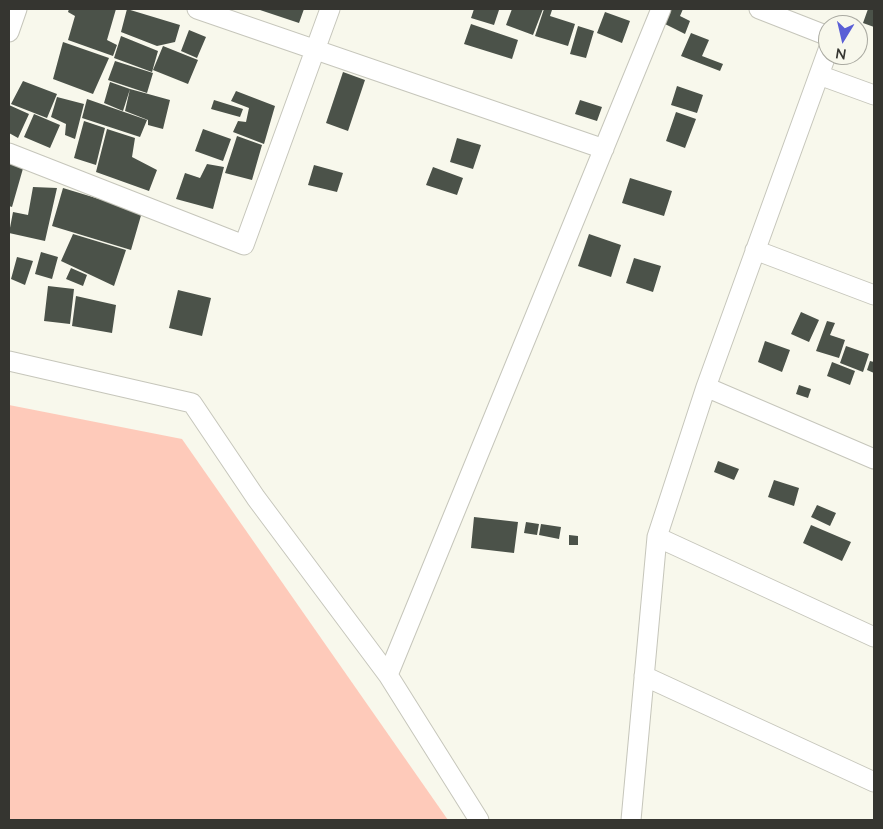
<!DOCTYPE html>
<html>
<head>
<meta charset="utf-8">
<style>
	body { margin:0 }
	#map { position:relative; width:883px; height:829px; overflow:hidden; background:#f8f8ec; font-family:Lato,sans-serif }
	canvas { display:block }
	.frame { position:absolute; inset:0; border:10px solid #353530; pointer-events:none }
	.north { position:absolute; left:818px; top:15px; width:50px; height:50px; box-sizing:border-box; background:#f8f8ec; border:1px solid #aaaaa1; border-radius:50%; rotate:189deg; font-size:14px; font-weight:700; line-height:20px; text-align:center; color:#353530 }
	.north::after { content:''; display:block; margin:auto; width:18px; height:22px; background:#5a5fd6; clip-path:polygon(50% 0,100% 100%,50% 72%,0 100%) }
</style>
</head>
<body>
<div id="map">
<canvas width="883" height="829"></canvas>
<div class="frame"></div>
<div class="north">N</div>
</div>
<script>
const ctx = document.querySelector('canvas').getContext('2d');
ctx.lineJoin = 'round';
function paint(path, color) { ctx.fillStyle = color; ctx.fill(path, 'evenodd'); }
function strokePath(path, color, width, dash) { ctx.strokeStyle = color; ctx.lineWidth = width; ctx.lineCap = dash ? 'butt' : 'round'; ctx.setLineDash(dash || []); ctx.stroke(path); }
const green = new Path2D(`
	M9,405L182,439L448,820H9Z`);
const building = new Path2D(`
	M69,9H116L107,40L117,45L113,56L68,40L75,16L68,12Z
	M127,9L180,25L175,42L157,46L121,32Z
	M257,9H304L299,23Z
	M474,9L499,10L494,25L471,18Z
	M512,9H543L533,35L506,25Z
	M544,9L552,10L550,16L575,24L568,46L535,36Z
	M670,9H683L680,16L690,21L685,34L663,23Z
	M868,9H874V27L863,23Z
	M605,12L630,21L622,43L597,33Z
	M471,24L518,40L512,59L464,44Z
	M578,26L594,31L586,58L570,54Z
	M189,30L206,37L197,58L181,51Z
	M691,33L709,40L702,56L723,64L720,71L681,56Z
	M121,36L158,51L152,72L114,58Z
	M63,42L109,58L93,94L53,79Z
	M163,46L198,60L188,84L153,70Z
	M115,61L153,73L147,93L108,80Z
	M343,72L365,80L348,131L326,123Z
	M23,81L57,94L47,118L11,104Z
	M110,82L130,89L123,111L104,103Z
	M677,86L703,95L697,113L671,105Z
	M130,89L170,100L163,129L148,125V120L125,111Z
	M236,91L275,106L264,144L233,132L238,121L246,122L249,108L231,101Z
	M57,97L84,104L75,139L65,135L66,124L51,117Z
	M87,99L147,120L140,137L82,118Z
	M214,100L243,109L240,117L211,109Z
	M580,100L602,107L597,121L575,114Z
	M9,105L29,114L18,138L9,133Z
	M676,112L696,119L685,148L666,141Z
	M34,114L60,125L50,148L24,137Z
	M84,121L105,128L96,165L74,158Z
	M107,129L135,138L132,157L157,170L149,191L96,172Z
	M203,129L231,139L223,161L195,151Z
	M237,136L262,145L252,180L225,173Z
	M457,138L481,145L473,169L450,162Z
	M9,161L24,165L12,207L9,206Z
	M207,164L224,167L213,209L176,199L185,173L200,178Z
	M314,165L343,173L337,192L308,185Z
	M433,167L463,178L457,195L426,185Z
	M630,178L672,191L664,216L622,203Z
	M33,187L57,188L45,241L9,233L13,212L28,215Z
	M63,188L142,212L131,250L52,226Z
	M73,234L126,250L114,286L61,261Z
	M589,234L621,245L611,277L578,266Z
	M41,252L58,257L52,279L35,274Z
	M17,257L33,261L25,285L11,279Z
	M634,258L661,266L653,292L626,283Z
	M71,268L87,275L83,286L66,279Z
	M48,286L74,289L70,324L44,321Z
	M178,290L211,298L202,336L169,328Z
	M76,296L116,305L112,333L72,326Z
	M801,312L819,320L809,342L791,334Z
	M827,321L835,323L830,335L845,340L839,358L816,351Z
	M765,341L790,350L782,372L758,362Z
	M846,346L869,354L863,372L840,363Z
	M870,361L874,362V373L867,370Z
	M832,362L855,371L850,385L827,376Z
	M799,385L811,389L808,398L796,394Z
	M718,461L739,469L734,480L714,472Z
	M774,480L799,488L794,506L768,497Z
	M817,505L836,513L830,526L811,517Z
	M474,517L518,522L514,553L471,548Z
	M526,522L539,524L537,535L524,533Z
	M541,524L561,527L559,539L539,535Z
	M811,525L851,542L842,561L803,543Z
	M569,535L578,536V545H569Z`);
const street = new Path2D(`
	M197,9L604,149
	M759,9L828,36
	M9,32L17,9
	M819,75L874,95
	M9,153L244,245L330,9
	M755,250L874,295
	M9,361L192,403L256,498L388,675L479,820
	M706,387L874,459
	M657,537L874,637
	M388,675L661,9
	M644,676L874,782
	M631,820L657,537L706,387L828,50`);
paint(green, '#fecaba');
paint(building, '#4b5249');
strokePath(street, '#c6c6bb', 21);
strokePath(street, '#fff', 19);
</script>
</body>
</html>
